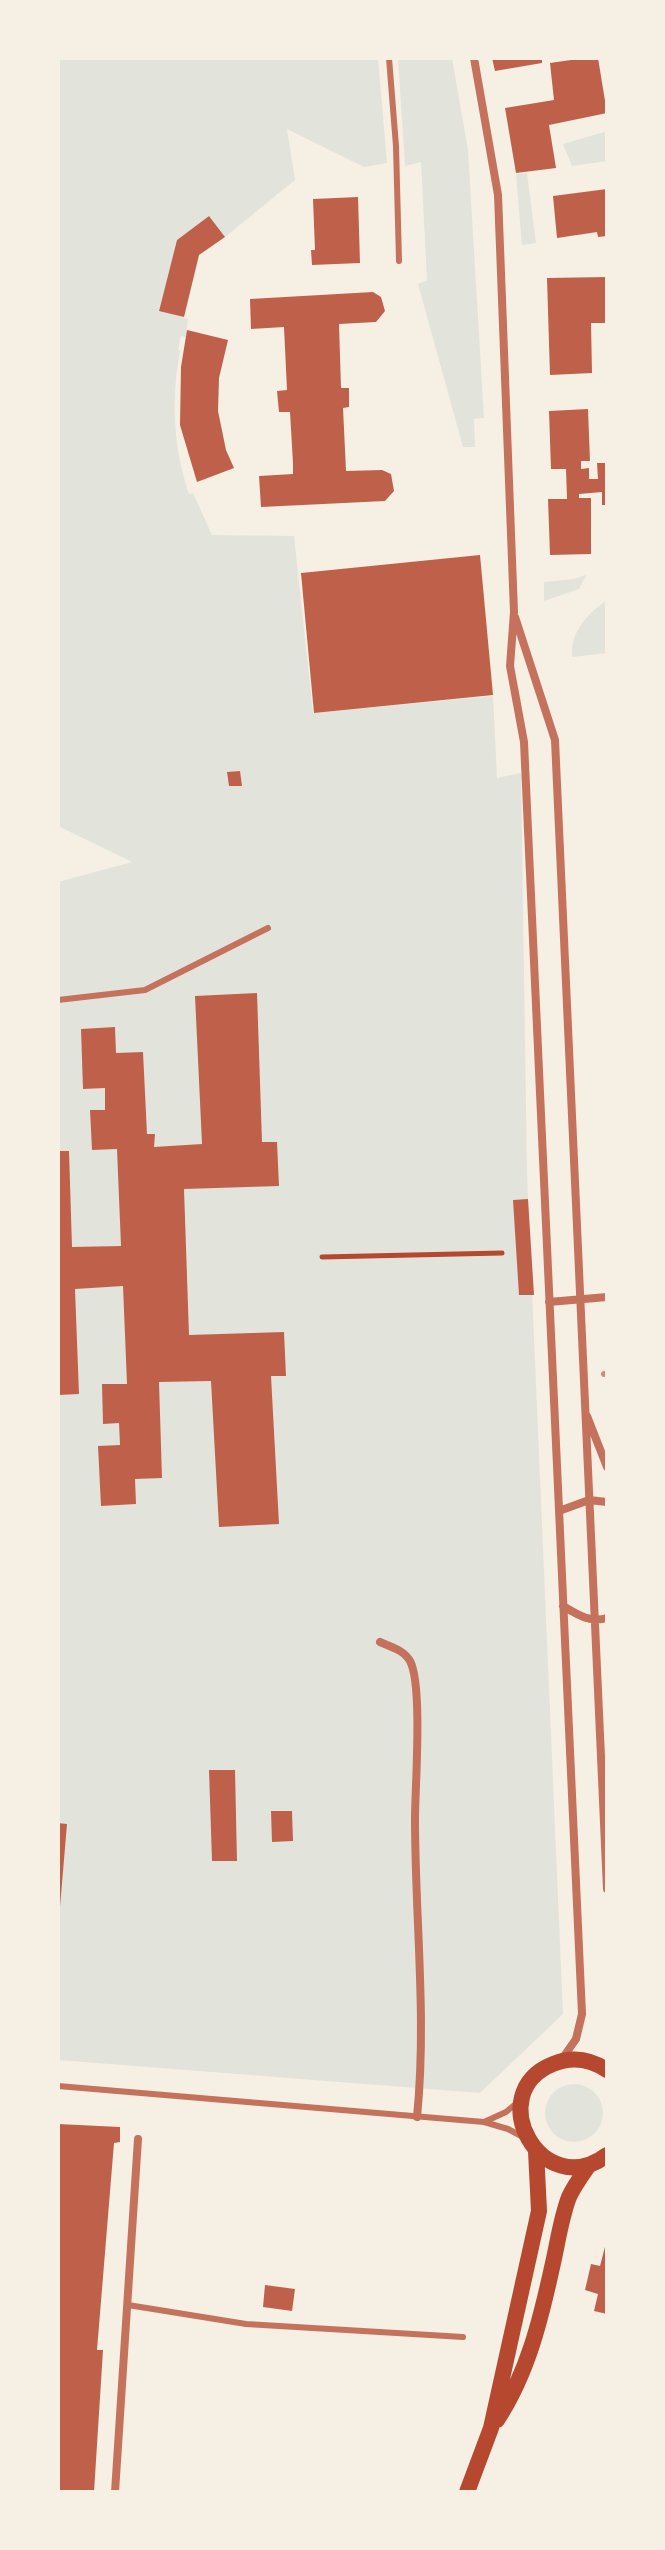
<!DOCTYPE html>
<html>
<head>
<meta charset="utf-8">
<style>
	body { margin:0 }
	#map { position:relative; width:665px; height:2550px; overflow:hidden; background:#f6efe4; font-family:"Playfair Display",serif }
	canvas { display:block }
	.frame { position:absolute; inset:0; border:60px solid #f6efe4; pointer-events:none }
</style>
</head>
<body>
<div id="map">
<canvas width="665" height="2550"></canvas>
<div class="frame"></div>
</div>
<script>
const ctx = document.querySelector('canvas').getContext('2d');
ctx.lineJoin = 'round';
function paint(path, color) { ctx.fillStyle = color; ctx.fill(path, 'evenodd'); }
function strokePath(path, color, width, dash) { ctx.strokeStyle = color; ctx.lineWidth = width; ctx.lineCap = dash ? 'butt' : 'round'; ctx.setLineDash(dash || []); ctx.stroke(path); }
const green = new Path2D(`
	M58,58H378L387,163L364,167L287,129L295,180L225,237L209,216L177,240L159,310L188,319L186,337L181,336L178,349L180,351C171,399 173,447 189,494L193,493L212,535L294,536L313,713L493,696L497,778L521,773L527,1174L563,2014L480,2093L58,2060V882L132,862L58,826Z
	M398,58H452L468,150L484,418L474,419L475,447H463L418,284L427,280L421,162L405,166Z
	M607,131V161L572,166L563,144Z
	M527,173L536,243L522,245L516,174Z
	M586,575L579,589L544,601V582L574,579Z
	M607,600V653L572,657C570,632 587,614 607,600Z
	M545 2113a29 29 0 1 1 58 0a29 29 0 1 1-58 0Z`);
const building = new Path2D(`
	M492,58H542V63L495,71Z
	M585,58H598L607,113L549,125L556,168L516,173L505,108L554,100L550,63Z
	M607,189V236L598,237L597,232L557,238L553,196Z
	M358,197L360,263L312,265L311,250H315L313,199Z
	M209,216L225,237L199,255L184,317L159,311L177,240Z
	M607,277V323H591L592,373L550,375L547,278Z
	M373,292L381,297L385,311L376,322L339,324L341,388H349V407L343,408L346,471L382,470L391,474L394,491L385,501L261,507L259,476L293,474V463L290,412H279L277,391L287,390L284,327L251,329L250,299Z
	M187,330L228,340L219,378L218,411L226,450L234,468L197,482L180,425L181,367Z
	M588,409L590,461H581V469L589,468V479H598L597,463H607V505H602V492L579,494V498H591V554L550,555L548,499H567L566,469H551L549,411Z
	M480,555L493,695L314,713L301,573Z
	M240,771L242,786H229L227,772Z
	M257,993L262,1142H277L279,1186L184,1189L189,1335L284,1332L286,1376H271L279,1524L219,1527L211,1381L159,1382L162,1478L135,1479L136,1504L101,1506L98,1446L120,1445L119,1423L103,1424L102,1384H127L123,1286L75,1289L79,1394L58,1395V1151H69L72,1247L121,1246L117,1149L92,1150L90,1110H105V1088L83,1089L81,1029L115,1027L116,1053L143,1052L147,1134H155L154,1147L202,1144L195,996Z
	M528,1199L534,1295H519L513,1200Z
	M209,1770H235L237,1861H212Z
	M271,1811H292L293,1841L272,1842Z
	M58,1823L67,1824L60,1907H58Z
	M58,2124L120,2127V2142L114,2143L97,2350H103L94,2492H58Z
	M606,2243H607V2314L594,2311L598,2294L585,2290L591,2264L600,2266Z
	M265,2285L295,2289L292,2311L263,2307Z`);
const path = new Path2D(`
	M322,1257L502,1253`);
const service = new Path2D(`
	M389,58L396,146L399,261
	M58,1000L145,990L268,928
	M58,2086L484,2122L508,2129L525,2138
	M484,2122L506,2112L518,2102
	M128,2305L246,2324L463,2337`);
const minor = new Path2D(`
	M474,58L498,195L514,612L510,666L524,742L582,2014L576,2039L562,2059
	M515,617L555,740L607,1889
	M549,1302L607,1297
	M587,1416L607,1467
	M559,1511L589,1500L607,1502
	M563,1606C578,1615 590,1623 607,1618
	M380,1642C391,1647 404,1650 410,1661C423,1685 415,1787 415,1819C415,1918 427,2018 417,2117
	M115,2492L138,2139`);
const secondary = new Path2D(`
	M607,2070C590,2059 572,2056 553,2064C481,2093 542,2204 607,2155
	M497,2420C528,2373 541,2318 553,2263C558,2241 561,2218 569,2197C574,2186 582,2175 589,2165
	M467,2492L491,2428L539,2211L536,2151`);
const rail = new Path2D(`
	M604,1374L607,1373`);
paint(green, '#e2e4dc');
paint(building, '#bf614a');
strokePath(path, '#b5482f', 5);
strokePath(service, '#c5725c', 6);
strokePath(minor, '#c5725c', 8);
strokePath(secondary, '#b5482f', 16);
strokePath(rail, '#cf8b77', 6);
</script>
</body>
</html>
